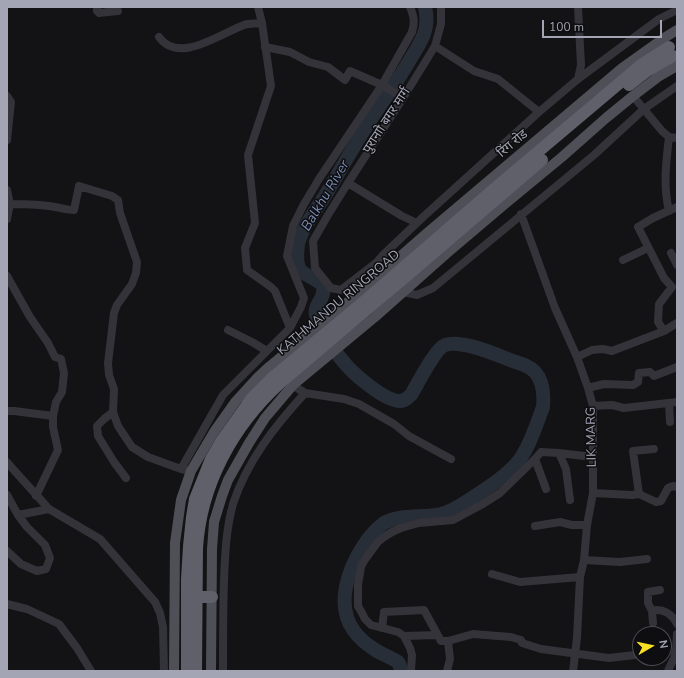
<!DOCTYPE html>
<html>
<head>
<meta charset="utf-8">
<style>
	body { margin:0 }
	#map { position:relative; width:684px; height:678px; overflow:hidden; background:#131214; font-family:"Nunito Sans",sans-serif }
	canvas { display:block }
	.frame { position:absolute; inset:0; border:8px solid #a3a5b5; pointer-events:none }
	.north { position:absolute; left:632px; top:626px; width:40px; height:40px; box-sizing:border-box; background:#0e0d0f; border:1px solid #4a4a51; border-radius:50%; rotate:81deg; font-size:11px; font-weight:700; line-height:16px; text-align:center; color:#a3a5b5 }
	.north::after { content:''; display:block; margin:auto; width:14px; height:18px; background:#f9e025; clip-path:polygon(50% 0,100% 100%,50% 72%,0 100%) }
	.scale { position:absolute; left:542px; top:20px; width:120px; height:18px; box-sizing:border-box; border:2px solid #a3a5b5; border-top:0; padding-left:5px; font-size:12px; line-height:14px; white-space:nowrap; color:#a3a5b5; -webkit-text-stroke:3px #0e0d0f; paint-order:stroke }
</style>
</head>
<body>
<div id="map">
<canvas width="684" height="678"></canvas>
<div class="frame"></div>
<div class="north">N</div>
<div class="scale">100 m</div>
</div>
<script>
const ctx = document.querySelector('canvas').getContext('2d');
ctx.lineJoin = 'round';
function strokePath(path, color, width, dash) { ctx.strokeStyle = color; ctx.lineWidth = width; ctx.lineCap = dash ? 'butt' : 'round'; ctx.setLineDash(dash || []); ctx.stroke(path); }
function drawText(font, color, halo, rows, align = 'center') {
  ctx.font = font + ' "Nunito Sans","Noto Sans Devanagari",sans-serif'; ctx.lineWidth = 3; ctx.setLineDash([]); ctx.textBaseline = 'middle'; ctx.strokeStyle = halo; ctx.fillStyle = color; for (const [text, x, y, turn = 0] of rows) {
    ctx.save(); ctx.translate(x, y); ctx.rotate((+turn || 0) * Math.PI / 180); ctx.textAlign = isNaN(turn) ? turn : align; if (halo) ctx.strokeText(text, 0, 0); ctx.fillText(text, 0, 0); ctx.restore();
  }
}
const river = new Path2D(`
	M401,671L400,666L398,662C390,657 381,654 374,649C366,644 359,638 354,631C335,605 348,569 364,545C369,537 376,529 384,523C401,514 423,518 441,514C454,511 464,503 475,496C490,486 505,477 516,464C528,452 537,423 543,407C544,396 543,381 535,372C529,365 518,363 510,360C495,354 461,339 445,345C435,349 417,385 411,395C407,398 405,401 400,401C384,401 351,372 342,360C332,348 320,330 316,315C313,305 326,298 323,287C322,283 317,281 314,279C310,277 305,274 301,271C296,265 297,252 298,244C303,226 316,210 326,194C340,171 353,147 368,124C382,102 398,81 411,58C416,50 421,42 424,34C427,26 427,16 425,7`);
const minor = new Path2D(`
	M97,7V11L99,13L118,11
	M578,7L581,65L578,79
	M159,37C179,65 221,33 244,25C249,23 256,24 262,23
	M435,46L474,71L498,79L539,112
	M265,47L290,52L309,62L328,67L345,80L350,71L382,85L403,98
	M7,96L11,102L7,140
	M633,96L662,131L669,137C666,162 663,187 669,211
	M669,137L677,138
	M348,183L328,215L313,241L315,268L331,288L341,290L376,263L382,256L422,218L539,112L578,79L659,19L677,10
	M7,190L10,204C26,204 40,204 55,207C62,208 67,210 74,210L79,186L112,196L118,200L120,213L137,262L136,273L132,284L117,305L114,313L108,363L109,375L114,389L113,412L118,426L132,447L148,457L181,469L186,470
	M521,214L555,308L577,357L588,388L593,406V493L587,525L584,560L580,577L577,638L573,671
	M7,219L10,204
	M417,223L402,216L348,183L403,98L435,46L441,24V7
	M671,253L677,265
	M623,260L648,248
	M7,276L30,317L48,343L55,357L61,359L64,373L62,392L56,402L53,416V427L58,450L36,496
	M403,292L417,295L433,288L594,155L644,109L677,86
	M290,328L301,307L304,298L287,256L293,226L304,204L319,179L382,85L412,32C415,22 414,16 410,7
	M228,330L252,342L267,351
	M664,331L658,322L659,304L672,287L664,278L638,227L653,218L677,207
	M577,357L592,350L603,349L612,351L664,331L677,323
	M289,383L305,393L344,399L359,404L394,424L409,436L451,459
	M588,388L604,384L633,385L638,382L639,373L650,372L654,376L677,367
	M669,404L670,422
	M593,406L612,405L624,408L677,402
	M7,411H14L53,416
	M113,412L104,419L97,426L98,436L114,462L126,478
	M559,453L566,469L570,500
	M535,459L546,489
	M7,462L12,468L49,509L100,539L155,602L160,613L163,627L164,671
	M181,469L223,395L290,328L275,291L271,287L247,270L245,248L255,223L248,155L271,86L262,23L258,7
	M593,493L632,495L639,494L656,502L661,501L668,488L673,486L677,487
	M639,494L633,451L654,449
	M7,495L18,515L27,527L45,545L50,558L46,569L37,571L21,564L7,551
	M18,515L49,509
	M535,526L560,522L572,525H587
	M584,560L620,562L647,559
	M492,574L520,582L580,577
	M7,604L27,609L59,624L77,648L91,671
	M652,611L648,603V592L660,590
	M653,623L652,611C662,607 673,615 677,624
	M382,628L384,612L424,610L441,641H448L450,659L447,671
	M404,636L437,635
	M448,641L473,634L511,637L521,640L522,643L541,649L609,658L635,655
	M223,671C223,641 223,610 224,580C225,555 226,529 233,504C247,461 275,426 305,393
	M411,671L412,655L410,648L404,636L398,632L371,625L365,619L362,613L358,606V585L361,567L364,561L378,542L384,537L392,532L401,528L419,523L453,520L481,505L500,493L535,459L541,452L559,453L593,457
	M668,671L674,658L676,650L677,634`);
const major = new Path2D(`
	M174,671L175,543L181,500L191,471L214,432L236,401L257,378L270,366L355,296L427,233L622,68L664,38L677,30
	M211,671L212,549L214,522L222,496L228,480L249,443L265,418L293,385L375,317L446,254L505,204L562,157L606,118L633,96L658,77L677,66`);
const highway = new Path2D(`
	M629,85L647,71L673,56
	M188,597H212
	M187,671V579L189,546L192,517L195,499L211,459L222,440L252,398L273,377L361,304L494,189L641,65L669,47
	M196,671L197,548C201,484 233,426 280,383L403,279L542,160`);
const streetNames = [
	["पुरानाो बगर मार्ग",387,121,-57],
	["रिंग रोड",513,144,-40],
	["KATHMANDU RINGROAD",339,303,-40],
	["LIK MARG",592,437,-91]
];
const waterNames = [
	["Balkhu River",326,196,-59]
];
strokePath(river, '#282e38', 14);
strokePath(minor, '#333339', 8);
strokePath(major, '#4f4f58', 10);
strokePath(highway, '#5f606a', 12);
drawText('13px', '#a3a5b5', '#0e0d0f', streetNames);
drawText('italic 14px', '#788bb2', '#0e0d0f', waterNames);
</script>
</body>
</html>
